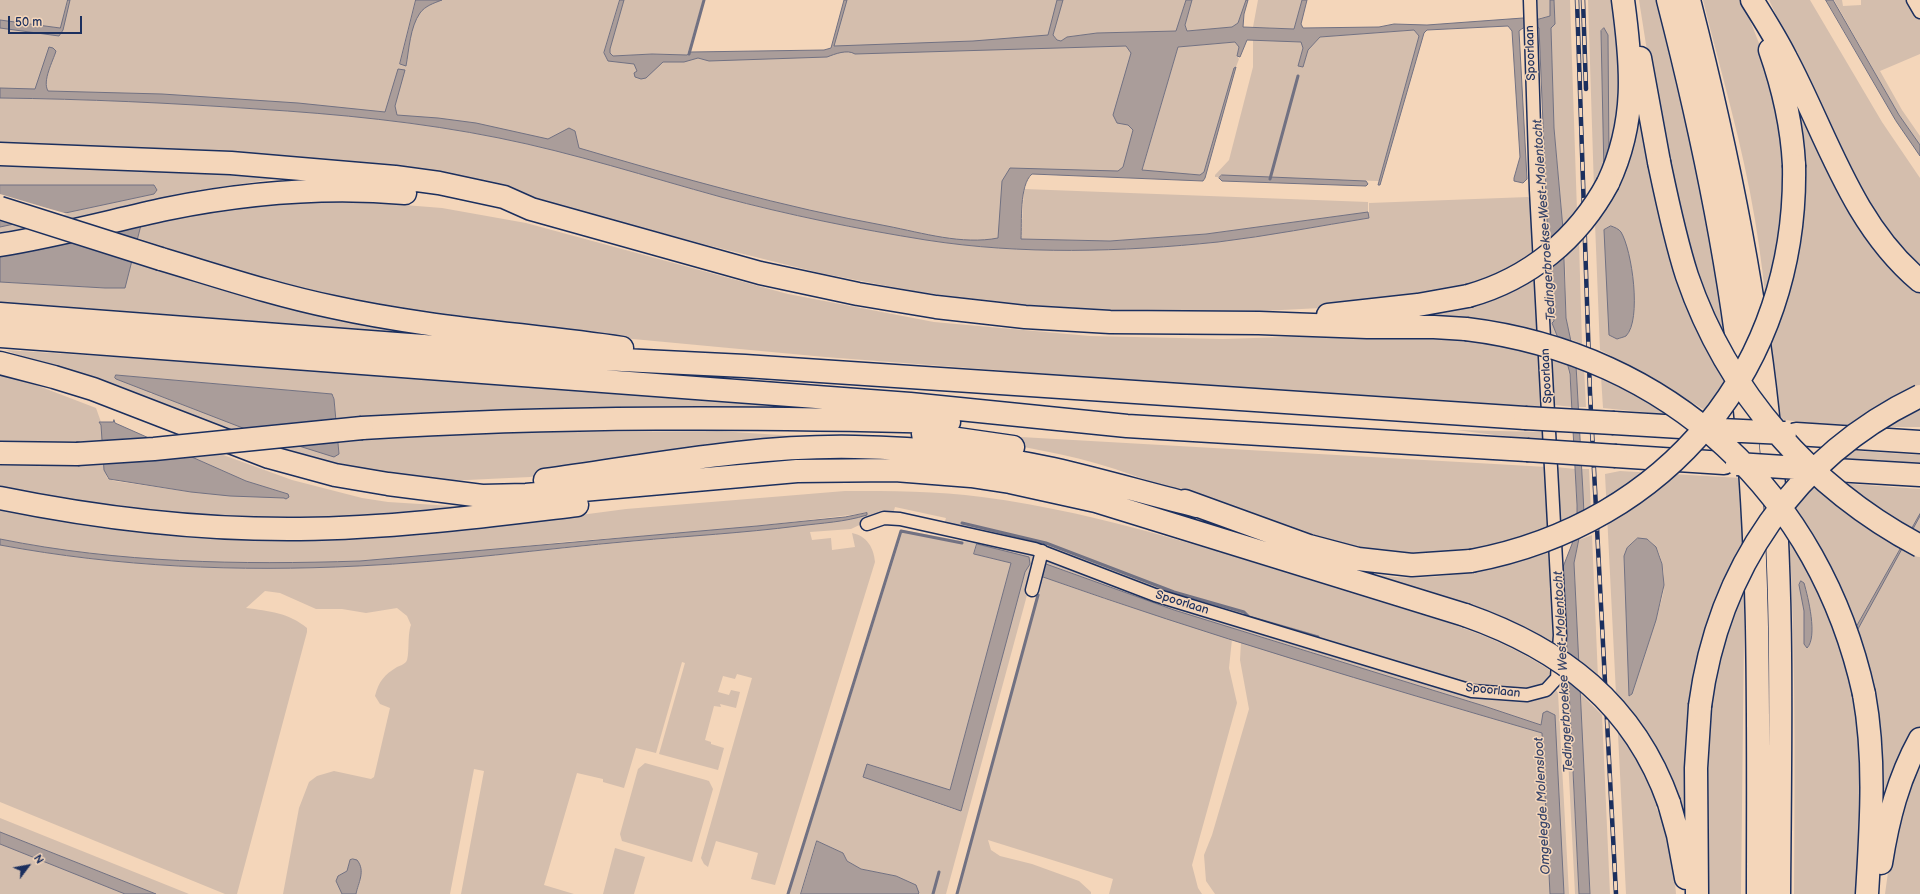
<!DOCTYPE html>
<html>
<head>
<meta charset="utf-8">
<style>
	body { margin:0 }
	#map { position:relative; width:1920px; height:894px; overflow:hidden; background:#f4d6ba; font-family:"Balsamiq Sans",sans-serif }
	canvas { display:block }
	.north { position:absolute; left:8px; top:846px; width:40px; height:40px; -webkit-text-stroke:3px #f4d6ba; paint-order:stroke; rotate:58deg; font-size:11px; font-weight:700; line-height:16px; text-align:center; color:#1b2f5e }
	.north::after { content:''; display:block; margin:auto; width:14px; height:18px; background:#1b2f5e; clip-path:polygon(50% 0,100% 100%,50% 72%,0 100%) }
	.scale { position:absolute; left:8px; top:16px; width:74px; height:18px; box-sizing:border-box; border:2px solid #1b2f5e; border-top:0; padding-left:5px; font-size:12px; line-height:14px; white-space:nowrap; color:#1b2f5e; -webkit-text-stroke:3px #f4d6ba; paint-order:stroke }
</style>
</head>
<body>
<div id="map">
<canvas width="1920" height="894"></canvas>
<div class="north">N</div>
<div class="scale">50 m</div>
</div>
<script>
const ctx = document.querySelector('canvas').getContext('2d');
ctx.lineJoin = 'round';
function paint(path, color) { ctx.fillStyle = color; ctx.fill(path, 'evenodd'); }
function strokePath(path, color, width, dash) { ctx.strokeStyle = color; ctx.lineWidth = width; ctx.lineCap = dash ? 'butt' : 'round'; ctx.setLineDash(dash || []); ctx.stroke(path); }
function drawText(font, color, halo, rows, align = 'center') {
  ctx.font = font + ' "Balsamiq Sans",sans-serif'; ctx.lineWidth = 3; ctx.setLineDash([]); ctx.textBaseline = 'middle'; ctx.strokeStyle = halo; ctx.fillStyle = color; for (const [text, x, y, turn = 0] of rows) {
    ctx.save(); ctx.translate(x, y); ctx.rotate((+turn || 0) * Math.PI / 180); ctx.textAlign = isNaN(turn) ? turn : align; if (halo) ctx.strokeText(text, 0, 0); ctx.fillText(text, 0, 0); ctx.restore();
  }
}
const green = new Path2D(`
	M0,0H68L60,28L0,20Z
	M69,0H622L607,53L613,60L826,53L832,50L846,0H1061L1050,41L1174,38L1135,176L1027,173L1008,247L979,244L816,216L561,147L438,122L160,99L0,95V24L59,33Z
	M624,0H703L687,55L652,54L613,56L610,53V49Z
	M1063,0H1186L1176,32L1097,33L1067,37L1061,41L1057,40L1053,35Z
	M1192,0H1246L1238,23L1232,27L1187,31L1185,25Z
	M1258,0H1302L1294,29L1253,27Z
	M1535,0H1550V16L1535,19Z
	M1554,0H1570L1577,212L1563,229L1554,128L1551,28L1555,24Z
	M1588,0H1619L1625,63L1609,162L1608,35L1601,31L1604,174L1594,189Z
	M1639,0H1656L1695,163L1729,353L1689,264L1650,70Z
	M1703,0H1742L1766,61L1793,92L1920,287V427H1847L1776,419C1771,352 1766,286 1755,220C1743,146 1721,73 1703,0Z
	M1769,0H1810L1882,122L1920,178V270L1869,208L1822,114Z
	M1834,0H1842L1843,6L1861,5V0H1907L1920,20V54L1880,71L1902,110L1920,136V145L1899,115Z
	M1414,30L1419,36L1379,181L1215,177V175L1229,160L1253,67V39L1302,42L1303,48L1298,66L1303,67L1308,50L1320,37Z
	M1236,42L1239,47L1237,56L1239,59L1236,67L1234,68L1204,172L1200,175L1142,171L1178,47Z
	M0,98C86,99 172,103 257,109C338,114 420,122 499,138C574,153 648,177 721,197C788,215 857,229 926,240C1022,255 1121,252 1217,242C1268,236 1319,226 1369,218V203L1528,197L1532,200L1534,255L1498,275L1459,288L1321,308L1223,313L1119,311L1008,304L913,291L820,273L703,244L465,180L0,147Z
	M1639,117H1641L1726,379L1706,411L1651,377L1600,350L1595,223L1605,208Z
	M0,162L290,177L219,187L0,233V227L154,194L157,190L154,185H0Z
	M1024,189L1368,202V212L1206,234L1110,241L1021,239Z
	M354,201L442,208L526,223L788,294L934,322L1090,336L1223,339L1347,335L1446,336L1538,352L1541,414L1179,384L825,357L601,336L469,321L350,300L237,272L138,238L141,225L217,210L283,203Z
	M1579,242L1582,344L1570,339L1566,318L1565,255Z
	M133,257L555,347L0,306V282L105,288H124Z
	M1550,268L1554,321L1552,323L1557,335L1549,333L1545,270Z
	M1537,276L1541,331L1473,318L1415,317L1393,319Z
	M5,350L210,363L821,409C659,405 497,408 336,419L334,397L332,394L116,375V379L151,392L150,394L153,393L186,406L339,454L338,443L432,433L502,430L601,432L718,431L811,437L725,451L530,477L404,483L334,471Z
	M1551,356L1567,361L1570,381L1572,407L1554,405Z
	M1576,365L1584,368L1586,407H1578Z
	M0,375L23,380L96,408L101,422L103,444L0,441Z
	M1601,376L1671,415L1603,408Z
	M1456,430L1542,432V441Z
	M968,434L1547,467L1548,531C1495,545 1441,561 1385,554C1292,543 1203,499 1115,469C1067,453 1016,446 967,437Z
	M167,446L215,452L292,480L362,498L388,502L468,507L344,517L209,516L100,505L0,486V466L104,465L107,478L114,481L191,492L287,498L288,494L246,481Z
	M1844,450L1920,455V464L1833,459Z
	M1556,467L1575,469L1577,512V517L1556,526Z
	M1582,469H1589L1591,510L1584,514Z
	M1620,471L1741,478L1745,546L1741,894H1702L1676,798L1656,807C1669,835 1674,864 1676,894H1626L1605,474ZM1647,539C1661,546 1665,571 1664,585C1664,593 1661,602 1659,609C1651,638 1640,666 1632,694L1630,696L1624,562C1628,543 1629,543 1647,539Z
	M1786,483H1837L1920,489V731L1882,830C1883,786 1886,733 1874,691L1863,764L1859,894H1794C1795,757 1796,620 1786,483Z
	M845,491C891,491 937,491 982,497C1106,513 1232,556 1351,593C1420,615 1494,631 1554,673L1543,685L1528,690L1465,686L944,525L946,518L895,507L893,514L872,519L851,529L810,532L812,540L831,538L832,550L855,547L852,533C867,536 874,548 875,562L775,885L751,879L758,853L716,841L708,867L704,864L701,858L752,678L737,674L735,679L723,676L718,692L729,695L731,690L740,692L736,708L720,704L721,707L714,706L705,740L711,742V744L724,748L718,770L659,754L685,663L682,662L656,753L636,748L624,788L603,782V779L577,773L544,885L574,894H461L484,771L474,769L450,894H356L360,879L350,860L347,871L340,875L336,881L342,894H283L299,808L309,782L317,776L334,771L371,779L374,777L390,708L380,704L375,696C379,681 384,675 397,667C400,666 404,664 406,662C410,658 407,634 411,625L407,616L397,608L366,613L342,609H316L280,593L265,591L246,608C269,611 289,613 307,628V632L237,894H225L0,802V545C118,567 238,572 358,566C451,562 544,549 638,541C689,537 739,532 790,526C817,523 843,523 867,513C814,519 760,526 707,531C659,535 610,538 563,542C496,549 429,557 362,561C242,568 118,563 0,539V507L77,522L573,516L626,509Z
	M903,530L973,543L976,540L1028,551L1036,556V562L946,894H918L915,885L896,876L861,869L847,861L843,853L817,841L801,894H789ZM977,544L1030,564L1025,572L956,810L863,777L868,764L950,790L1011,563L974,554Z
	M1592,535L1598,678L1578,660L1574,563L1579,540Z
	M1548,553L1556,645L1538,636L1348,569C1363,572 1379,575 1394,577C1442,581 1502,567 1548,553Z
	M1047,559L1485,697L1534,701L1556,690L1558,693L1569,894H1564L1541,719V725L1484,706L1174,610L1046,564L1039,580L1041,582L1043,577L1111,601L1232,639L1229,668L1237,703L1192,865L1198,888L1202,894H1109L1113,879L988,840L991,850L1000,856L1032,864L1079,881L1091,892V894H958L1039,594L1041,584L1037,580L1042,562Z
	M1241,642L1542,733L1550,894H1215L1206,881L1204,855L1212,835L1249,709L1240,660Z
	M1564,680L1568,683L1579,894H1575Z
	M1580,693L1602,715L1610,894H1590Z
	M1920,756V894H1885L1895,822Z
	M645,763L706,780L709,781L713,789L692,862L622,841L620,834L638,769Z
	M0,818L189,894H156L0,832Z
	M0,844L125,894H0Z
	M615,848L645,857L634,894H603Z`);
const water = new Path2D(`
	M68,0H70L63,30L59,36L0,28V20L60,28Z
	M416,0H442C434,3 425,6 420,13C410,27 409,50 406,66L400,64Z
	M620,0H624L610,49V53L613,56L652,54L687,55L691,52L824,50L831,48L844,0H847L834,46L973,41L1048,35L1057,0H1063L1053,35L1057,40L1061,41L1067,37L1097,33L1176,31L1186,0H1192L1185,25L1187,31L1232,27L1238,23L1246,0H1248L1244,14L1243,27L1294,29L1302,0H1307L1301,24L1303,28L1379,27L1394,24L1427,25L1523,18L1539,19L1550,16V0H1554L1555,24L1551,28L1554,128L1563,229L1566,318L1576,365L1583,493L1584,514L1574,563L1590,894H1579L1563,567L1572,544L1577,520V505L1570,374L1566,358L1552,323L1554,321L1549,267L1539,28C1531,24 1525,26 1519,31L1527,179L1523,183L1514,181V178L1520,157L1512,31L1508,26L1427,30L1424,33L1380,185H1378L1419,36L1414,30L1320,37L1308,50L1303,67L1298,66L1303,48L1301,42L1247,40L1240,57L1237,56L1239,47L1235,42L1178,47L1142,170L1200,175L1204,172L1234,68L1236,67L1205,178L1203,181L1032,174C1019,185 1022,222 1021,239L1110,241L1206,234L1368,212L1369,218C1319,226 1268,236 1218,242C1121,252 1022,255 926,240C857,229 789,215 721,197C648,177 574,153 499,138C420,122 338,114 257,109C172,103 86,99 0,98V88L35,89L49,47L53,48L56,51C53,61 42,81 48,91L162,94L298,103L385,112L398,69L405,70L395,106L397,115L438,118L476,123L548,139L569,128L575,131L579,148C681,178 783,207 887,226C923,233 962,245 998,238L1002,181L1010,168L1118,171L1123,167L1133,130L1128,125L1117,123L1113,115L1131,53L1126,46L855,54C847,49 835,54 827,57L709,61L698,58L684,62H663L646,78L641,79L635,77L634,73L637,71L634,64L608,61L604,53Z
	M1826,0H1833L1899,115L1920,145V156L1896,121Z
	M1604,28L1608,35L1609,162L1604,174L1601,31Z
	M1222,175L1366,181L1368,184L1366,186L1222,181L1219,178Z
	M0,185H154L157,190L154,194L0,227Z
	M141,225L125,288H105L0,282V255Z
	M1611,226C1614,227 1619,229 1621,232C1632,250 1642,320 1626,336C1624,337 1620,338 1617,339L1609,335L1604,230Z
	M116,375L332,394L334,399L339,454L334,457L248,430L116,379L115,378Z
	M114,420L115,423L246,481L288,494L289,497L286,499L284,498L230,496L191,492L109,479L104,470L101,425L99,422H113Z
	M867,513V515C845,522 822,523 798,526C743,533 688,536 633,541C541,549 450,562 358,566C238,572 118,567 0,545V539C119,563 240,565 360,561L757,526L845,517Z
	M1920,514V516L1858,629L1856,628Z
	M1638,538L1647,539L1656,547L1662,564L1664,585L1656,620L1632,694L1629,696L1624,556L1627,548Z
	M977,544L1029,557L1030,564L1025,572L961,811L863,777L867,764L950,790L1011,563L974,554Z
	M1046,564L1174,610L1484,706L1541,725L1543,713L1547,711L1555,715L1564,894H1550L1542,733C1374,684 1207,635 1043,577Z
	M1801,581L1804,583C1808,597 1818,637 1807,648L1804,644V611L1799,585Z
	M0,832L156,894H125L0,844Z
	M817,841L843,853L847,861L861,869L896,876L916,885L919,893L918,894H801Z
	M353,859L357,860C366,871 358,883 356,894H342L336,881L338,876L347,871L350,860Z`);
const pier = new Path2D(`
	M0,194L47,208L68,214L23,224L0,218Z`);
const stream = new Path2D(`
	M689,54L704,0
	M1270,179L1298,76
	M962,523L1046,543L1174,592L1244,612L1249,617L1318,637
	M788,894L901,531L962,543
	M933,894L939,872
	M957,894L1038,595`);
const minor = new Path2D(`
	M1913,0L1920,12
	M867,524L884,518L900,519L1035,549L1155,595L1472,691L1527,695L1546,690L1557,678L1560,635L1536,190L1530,0
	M1032,590L1042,551`);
const motorway = new Path2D(`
	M1668,0C1702,132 1730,265 1744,400C1761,564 1758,729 1758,894
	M1689,0C1726,144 1756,288 1770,436C1784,588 1780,742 1779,894
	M1752,0C1764,19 1776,38 1786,58C1827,135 1851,223 1920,281
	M1770,50C1783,87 1792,126 1794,165
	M1640,58L1659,162
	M0,154L231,163L395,177L439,183L504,197L531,209L760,273L858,294L936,307L1025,317L1110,322L1259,323L1367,327H1434L1466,329
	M1608,183C1637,121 1632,66 1623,0
	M0,245C56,236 111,221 166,209C245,193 325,186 405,193
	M161,259C218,276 275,295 333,307C428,328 526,334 622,348
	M0,314L582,358L745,366L1525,418
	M1328,315L1418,305L1468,296
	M0,336L910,404L1127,426L1527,450
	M0,363L54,377L93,389L269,457L335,475L388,484L482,496L526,495L797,471L895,470L971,476L1010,482L1096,501L1465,615
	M1614,423L1714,429
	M362,428C558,416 754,417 949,422
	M923,434L1013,447
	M1796,434L1920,442
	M0,453L77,454
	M1616,456L1724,463
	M1801,468L1920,475
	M545,480C648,466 750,445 855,447C921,448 988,455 1053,469C1101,480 1149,494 1197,506
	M0,498C98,518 200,530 300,529C393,528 485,516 577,505
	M1185,501L1309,546L1358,559L1412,565L1471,561
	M1864,694C1876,760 1871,827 1867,894
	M1669,803L1678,835L1686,878
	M1881,863C1888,819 1898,779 1920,739
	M1697,894L1696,768L1700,706`);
const rail = new Path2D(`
	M1577,0L1590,393L1616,894
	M1583,0L1586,89`);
const motorwayBridge = new Path2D(`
	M1659,162C1667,200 1675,239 1687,276C1727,393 1812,489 1920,546
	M0,208L161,259
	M1468,296C1529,279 1578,239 1608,183
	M1466,329C1670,354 1820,494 1864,694
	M1525,418L1614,423
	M1721,430L1785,433
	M1527,450L1616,456
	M77,454L154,449L362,428
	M1737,464L1799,468
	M1471,561C1668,524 1798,366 1794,165
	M1465,615C1562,649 1634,704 1669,803
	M1700,706C1718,569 1795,456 1920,396`);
const streetNames = [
	["Spoorlaan",1531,53,-92],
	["Spoorlaan",1547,376,-93],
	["Spoorlaan",1182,603,17],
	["Spoorlaan",1493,691,6]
];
const waterNames = [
	["Tedingerbroekse West-Molentocht",1545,220,-94],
	["Tedingerbroekse West-Molentocht",1564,672,-93],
	["Omgelegde Molensloot",1543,806,-93]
];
paint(green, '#d4bead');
paint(water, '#aa9d9a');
strokePath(water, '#717182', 1);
paint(pier, '#f4d6ba');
strokePath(stream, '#717182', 3);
strokePath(minor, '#1b2f5e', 15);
strokePath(motorway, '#1b2f5e', 25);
strokePath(minor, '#f4d6ba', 12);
strokePath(motorway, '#f4d6ba', 22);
strokePath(rail, '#1b2f5e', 4.5);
strokePath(rail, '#f4d6ba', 3, [9]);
strokePath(motorwayBridge, '#1b2f5e', 25, []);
strokePath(motorwayBridge, '#f4d6ba', 22);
drawText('12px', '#1b2f5e', '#f4d6ba', streetNames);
drawText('italic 13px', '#38456a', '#f4d6ba', waterNames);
</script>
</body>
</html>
